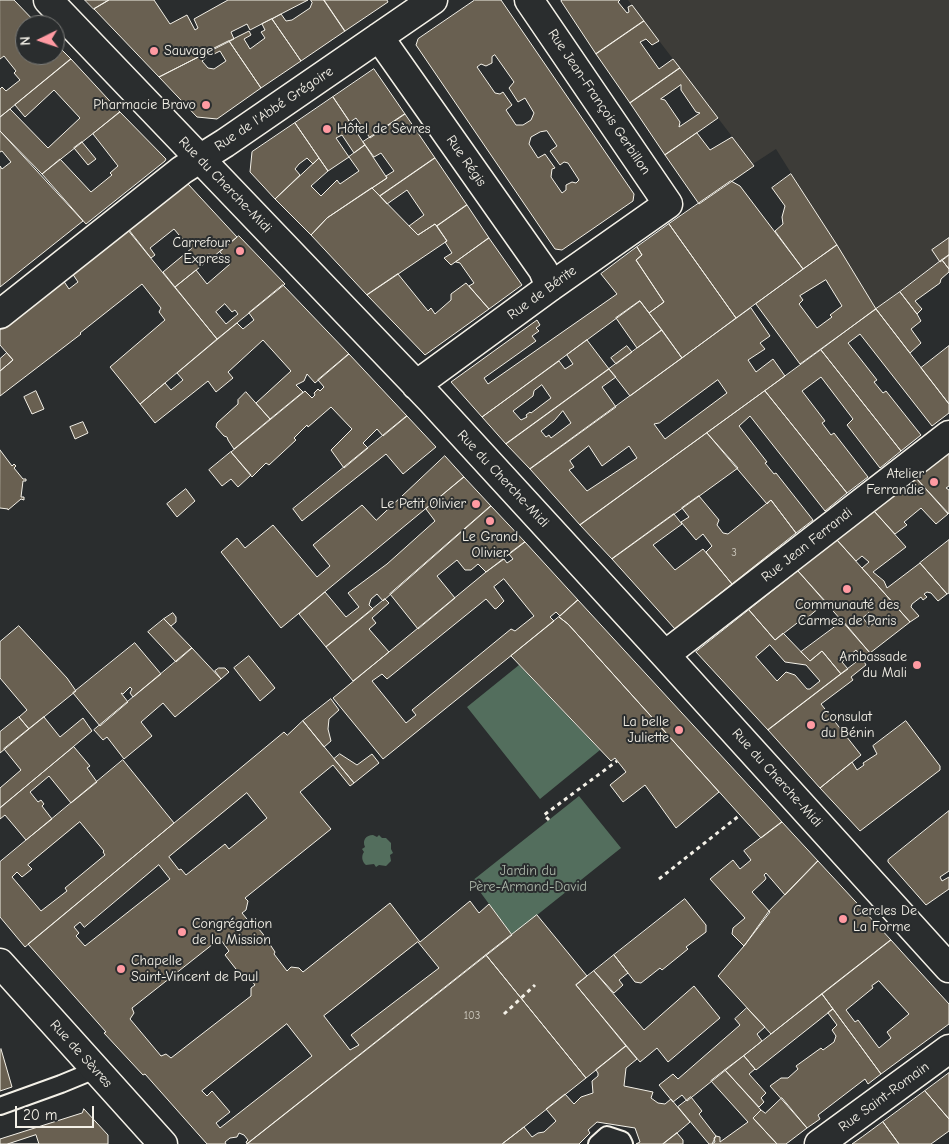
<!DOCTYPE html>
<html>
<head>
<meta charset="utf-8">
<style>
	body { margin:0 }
	#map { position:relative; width:949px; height:1144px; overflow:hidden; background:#2a2d2e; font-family:"Comic Neue",sans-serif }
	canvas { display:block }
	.north { position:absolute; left:15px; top:15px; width:50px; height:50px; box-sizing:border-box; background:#2a2d2e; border:1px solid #7b7b78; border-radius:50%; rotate:266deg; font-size:14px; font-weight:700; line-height:20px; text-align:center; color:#f4f1e8 }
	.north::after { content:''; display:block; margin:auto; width:18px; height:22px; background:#ff9aa2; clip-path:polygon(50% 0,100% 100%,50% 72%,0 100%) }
	.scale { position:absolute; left:15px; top:1106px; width:79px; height:22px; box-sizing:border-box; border:2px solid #f4f1e8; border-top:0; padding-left:6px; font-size:15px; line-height:18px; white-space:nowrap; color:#f4f1e8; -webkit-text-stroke:4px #2a2d2e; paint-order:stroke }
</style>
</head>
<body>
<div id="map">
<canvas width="949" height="1144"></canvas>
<div class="north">N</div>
<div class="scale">20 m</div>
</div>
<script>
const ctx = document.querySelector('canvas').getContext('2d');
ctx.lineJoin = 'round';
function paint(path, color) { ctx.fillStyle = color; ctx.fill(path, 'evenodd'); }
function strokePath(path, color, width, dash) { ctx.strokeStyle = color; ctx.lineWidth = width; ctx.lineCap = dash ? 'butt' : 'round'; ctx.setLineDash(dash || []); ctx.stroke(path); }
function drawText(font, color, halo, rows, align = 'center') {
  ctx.font = font + ' "Comic Neue",sans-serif'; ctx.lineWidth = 4; ctx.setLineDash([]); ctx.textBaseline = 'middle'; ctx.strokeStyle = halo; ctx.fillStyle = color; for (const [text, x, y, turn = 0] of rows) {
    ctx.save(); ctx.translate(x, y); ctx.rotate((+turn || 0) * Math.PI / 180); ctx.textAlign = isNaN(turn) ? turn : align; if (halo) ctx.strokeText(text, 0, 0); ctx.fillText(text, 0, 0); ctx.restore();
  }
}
const built = new Path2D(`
	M628,0H949V255L876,309L776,149L753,164Z`);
const green = new Path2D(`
	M519,665L600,750L540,799L467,707Z
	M579,796L621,848L512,935L472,881Z
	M373,835L377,837L379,835L382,838H386L391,843V849L393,853L390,855L391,861L386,866L379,865L376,867L374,864L366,865C362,862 361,856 364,852L362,849L365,847C362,840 366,835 373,835Z`);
const building = new Path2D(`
	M0,0H14L38,25H25V55H55V43L71,59L0,117V89L2,87L6,91L20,80L14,73L16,71L4,56L0,59Z
	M85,0H109L94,9Z
	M109,0H154L170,24L187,15L195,30L198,28L194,19L228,0H308L250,30L247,24L231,32L234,39L159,77L94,9Z
	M311,0H324L345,31L301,61L272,19L281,14L286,21L292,20L310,8L312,3Z
	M324,0H387L388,2L345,31Z
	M475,0H501L634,194L633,201L562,250L555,249L416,45L418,39ZM495,55L514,82L509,88L518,102L525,98L534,113L531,120L523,125H516L506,110L512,105L503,92L500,94L495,93L477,67L481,64L486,66L492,63V57ZM547,131L557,146L550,151L560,165L564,162L568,163L579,180L576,183L572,182L566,185V190L562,193L551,177L552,169L555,168L545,154L538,158L529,144L531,137L540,132Z
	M563,0H620L618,2L627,13L629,12L628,7L632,5L644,21L596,54L561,1Z
	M272,19L301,61L261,88L229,41L249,31L251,35L244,39L250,49L265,38L261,32L265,30L262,24Z
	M644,21L659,41L652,45L646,39L640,42L659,69L673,59L680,68L630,103L596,54Z
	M229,41L261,88L217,119L197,117L159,77L204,54L206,58L202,61L208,68L214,69L226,61L220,51L214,54L211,50Z
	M71,59L120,112L42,174L0,131V117L10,109L48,148L80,118L54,90L25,117L15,105Z
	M680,68L718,118L665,155L630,103ZM681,85V90L696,112L700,113L679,127L680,122L665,100L661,99Z
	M374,69L405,114L370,138L356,118L350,122L333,97Z
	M333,97L365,145L354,153L342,135L336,138L349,157L328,171L295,123Z
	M120,112L166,159L165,161L86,224L42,174L60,159L91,192L112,175L110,173L118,166L93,134Z
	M405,114L435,158L380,196L372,188L387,178L386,176L394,171L381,153L374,157L363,142Z
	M295,123L319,158L313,164L307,158L299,164L295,169L300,175L275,199L250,172L252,152Z
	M0,131L83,221L0,287V166L2,169L11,162L2,151L0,152Z
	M697,133L710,150L732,137L754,166L699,204L665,155Z
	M82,142L96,159L88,165L74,148Z
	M365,145L387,178L327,218L311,235L275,199L319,158L328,171L311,186L321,196L337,180L340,184L359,171L349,157Z
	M435,158L467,205L437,226L435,224L418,235L409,226L424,215L407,190L387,204L380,196Z
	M791,174L837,245L803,269L775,231L783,224L782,217L785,206L772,188Z
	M731,181L740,186L803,269L736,318L669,224Z
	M188,184L237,237L213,257L209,254L202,259L205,263L175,287L163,272L192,248L187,241H184L174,229L150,248L155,255L151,258L129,230Z
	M372,188L418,235L435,224L447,241L367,295L311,235L327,218Z
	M467,205L489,238L451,265L444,258L452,253L445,242L447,241L437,226Z
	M669,224L736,318L682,358L649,313L664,302L636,260L642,255L637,247Z
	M127,229L217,339L140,404L110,367L165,320L159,312L161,308L142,284L80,333L81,334L0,396V371L13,360L0,345V330L63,280L69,289L78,282L72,273Z
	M239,236L285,284L217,339L175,287L196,270L207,284L230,264L220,252ZM225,304L232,312L235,310L238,314L226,324L216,312Z
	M489,238L522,285L489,309L469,286L474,283L460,263L456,262Z
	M949,238V255L940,262L932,250Z
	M837,245L876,309L800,364L756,304ZM826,280L842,306L830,315L832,317L817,328L799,304L803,300L800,296Z
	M637,247L642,255L636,260L664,302L649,313L640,301L482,417L451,382L537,320L540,325L536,328L539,331L532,336L536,341L484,378L488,384L617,294L601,274Z
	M949,255V269L942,260Z
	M942,260L949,269V272L941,279L940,283L915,301L922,309L917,314L900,292Z
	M398,274L428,311L431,308L435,314L451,300V294L466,283L489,309L425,355L367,295Z
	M283,285L349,354L315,383L307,374L304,381L296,385L303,392L270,419L256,403L291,371L263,340L228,372L233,378L216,392L208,381L155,423L140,404L165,383L171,390L183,380L177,373L237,323L243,329L254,320L249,313Z
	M900,292L917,314L921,321L911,329L921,343L910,353L876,309Z
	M640,301L662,330L637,348L616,318Z
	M751,308L770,336L760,343L765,349L748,360L756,372L773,359L785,376L580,525L530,469ZM718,380L727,393L665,439L654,424L659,423ZM589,446L602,466L629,446L637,458L587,491L569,470L574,467L570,461Z
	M876,309L949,404V413L932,426L860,334L848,343L877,380L874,382L883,393L886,391L921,435L901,451L821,350Z
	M662,330L682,358L630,396L609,369Z
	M587,340L609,369L506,444L482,417L559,361L565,369L573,364L567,355ZM542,385L551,398L531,413L530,412L526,415L527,417L521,420L513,411L533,396L534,391Z
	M627,346L632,352L616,364L611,358Z
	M949,346V404L921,368Z
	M821,350L901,451L880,468L847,425L853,419L821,377L802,391L825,421L822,423L831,435L834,433L868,477L847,493L765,391Z
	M7,353L13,360L0,371V359Z
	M349,354L407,416L383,436L377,429L363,443L368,448L344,468L331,450L352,429L331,407L308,427L307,425L294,438L296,440L269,465L266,463L252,477L231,452L305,391L312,398L315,395L314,393L318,389L320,391L324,387L318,380Z
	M609,369L616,377L602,387L616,407L530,469L506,444ZM563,411L571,423L551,438L549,435L546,437L541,431L554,421Z
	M36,391L44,409L32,414L24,397Z
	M765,391L847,493L825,511L750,416L739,426L767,462L765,463L774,474L776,473L813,520L796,533L771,500L767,504L707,433Z
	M246,392L270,419L234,449L228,440L227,437L224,436L216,427L217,423L238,404V400Z
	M407,416L436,447L403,474L386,454L302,521L293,509Z
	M83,422L88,433L75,439L70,427Z
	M707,433L738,468L612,559L580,525Z
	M0,450L12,466L14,464L16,466L14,468L23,479H26V481H23L21,497H24V500L21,499L8,510V509L0,508Z
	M231,452L251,475L238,487L231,479L222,486L209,470Z
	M949,452V486L946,488L949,490V514L916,478Z
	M445,456L464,477L281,628L221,552L237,538L245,548L273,525L317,577L330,566L313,545L362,505L376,520Z
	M464,477L491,506L383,601L377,594L371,599L369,605L373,609L326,647L299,614L325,592L346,617L359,607L348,593L387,564L435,521L426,509Z
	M916,478L948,514L936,524L921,508L904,522L907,525L895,534L874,511Z
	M186,489L195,501L177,517L167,504Z
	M699,496L719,520L717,525L723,533L728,534L771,500L796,533L732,584L706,552L712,546L703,534L696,540L681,522L689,517L682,508Z
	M491,506L525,542L486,572L478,564L471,570H465L457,560L437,576L455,598L418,629L390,594Z
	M874,511L906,547L873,572L884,581L887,588L920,563L947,594L938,601L931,593L927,592L924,594L927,597L923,600L921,597L912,604L911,607L919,616L910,622L862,568L869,562L862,556L856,561L837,540Z
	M674,514L682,524L653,545L675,570L703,549L732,584L675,629L612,559Z
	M837,540L910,622L870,653L798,571ZM869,613L876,622L868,627L867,623L863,618Z
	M949,540V593L947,594L920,563Z
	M525,542L578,600L560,616L556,612L550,617L554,621L383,759L333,698L486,572L504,559L507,563L513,559L509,554ZM504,579L534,616L515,631L511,629L412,710L416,715L406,723L372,681L382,674L387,679L486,599L495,609L497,608L504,601L494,587Z
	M798,571L826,602L807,618L805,617L775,640L749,610Z
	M385,599L389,603L372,618L376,623L369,629L389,652L353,681L326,647Z
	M578,600L762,800L782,822L761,838L740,815L568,624L559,617Z
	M749,610L775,640L783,633L784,634L810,661L822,651L841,674L768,730L696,652ZM770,645L785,662L806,665L820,681L810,689H807L795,675L786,672L777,681L756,657Z
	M173,613L176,617V622L171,626L164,619Z
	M559,617L568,624L719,792L676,828L645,785L623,802L610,785L626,772L615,758L611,761L511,656Z
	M164,619L192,648L176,662L148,632Z
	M843,621L870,653L862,658L856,650L842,662L848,669L841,674L822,651L810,661L801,652Z
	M19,626L67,678L76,691L29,729L19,717L27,710L0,678V642Z
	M135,643L161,674L133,697L130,693L132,689L130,687L123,694L121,693L128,702L100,726L73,693Z
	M192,648L221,679L175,717L163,703L141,722L152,736L124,759L107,737L103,740L94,730Z
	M249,656L275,688L260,701L234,668Z
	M862,658L866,665L851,677L853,680L821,704L861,755L820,788L768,730Z
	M219,668H225L229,672L221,679L215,671Z
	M331,699L339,710L329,719L328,729L331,741L324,747L303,721Z
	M19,717L29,729L0,753V732Z
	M44,717L60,737L83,718L92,731L0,808V788L21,770L4,749Z
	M303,721L354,783L350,786L333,765L300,792L331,829L245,898L248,901L246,910L242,913L256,930L258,928L263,934L275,952L274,954L287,971L291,967L299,968L303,972L390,903L420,942L470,901L479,913L489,904L512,935L247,1144L246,1142L248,1140L244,1135L239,1133L237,1137L230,1138L225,1142L226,1144H207L145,1074L143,1075L104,1033L106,1032L28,944L284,732L287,735ZM247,793L267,818L229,849L225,844L186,875L181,869L179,870L169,857ZM159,865L170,879L85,946L76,936L79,933L74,927L80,922L84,927ZM221,940L229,951L225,955L243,978L247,975L255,985L251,988V996L171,1058L166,1054L161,1056L130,1019L134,1013L132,1008L213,944H218ZM418,942L439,968L351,1035L359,1045L350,1050L324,1016ZM287,1024L312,1056L220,1128L216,1123L230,1112L212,1091L207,1096L202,1091Z
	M906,721L940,766V770L860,831L820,788L852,762L857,770L864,765L863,763L877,754L873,746Z
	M74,747L90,766L87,768L97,782L71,803L49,776L30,792L38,802L41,800L44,804L42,806L52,819L26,840L5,815L0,819V808Z
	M340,754L357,765L372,754L379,763L354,783L334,759Z
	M123,760L174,823L25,947L0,917V862ZM80,822L104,851L103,852L105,855L65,888L67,891L41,911L12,877L17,872L22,877L32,869L28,865Z
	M949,811V871L940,877L942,881L949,877V889L926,905L888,862V860Z
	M782,822L818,861L785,895L766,873L764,875L766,878L765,880L752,892L770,912L744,946L732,934L733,928L745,918L710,879L733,860L740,869L751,860L744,851Z
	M818,861L891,940L771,1034L718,976L744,946L769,911Z
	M685,899L706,925V932L686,947L688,949L662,970L660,968L641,983L635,982L614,955Z
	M537,915L587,976L576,985L626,1046L586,1078L486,955Z
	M891,940L949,1004V1024L881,1074L822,994ZM879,981L909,1014L887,1032L891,1038L879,1048L858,1020L855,1022L846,1010L873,988L872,986Z
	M486,955L586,1078L524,1127L502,1144H247Z
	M614,955L628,973L619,980L623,985L614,993L594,971Z
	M594,971L644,1030L694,986L720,1018L668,1062L657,1048L640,1062L576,985Z
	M822,994L833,1009L756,1070L755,1069L744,1056Z
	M747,1008L765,1027L757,1034L762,1041L687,1101L682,1095L673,1102L659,1085L673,1074L678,1079L740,1025L735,1019Z
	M833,1009L881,1074L868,1084L865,1079L818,1115L820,1119L807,1128L770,1086L781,1078H788L798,1069L796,1066L821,1048L823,1050L834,1042L836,1036L832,1030L837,1025L828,1013Z
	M626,1046L637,1059L626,1068L624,1086L653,1092L651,1098L658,1103L665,1104L671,1099L690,1122L677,1133L663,1144H636L640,1142L635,1128L597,1122L588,1130L590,1133L579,1144H502L524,1127L532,1137L538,1133L544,1132L556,1121L546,1109L565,1094L574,1104L581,1097L593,1093L592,1081L598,1076V1073L596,1070Z
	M1,1049L12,1087L0,1091V1050Z
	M744,1056L755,1069L749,1074L766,1093L761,1098L764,1102L759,1107L725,1070Z
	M725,1070L761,1110L753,1118L777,1144H712L715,1142L714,1138L716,1136L720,1137V1142L748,1122L711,1081Z
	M949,1073V1119L925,1091Z
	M925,1091L949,1119V1131L931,1144H899L883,1122Z
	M691,1097L702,1111L699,1114L716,1136L712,1144H709L678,1107Z
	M782,1098L807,1128L786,1144H777L753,1118L761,1110L765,1113Z
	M84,1109L108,1135V1144H0V1139L82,1113Z
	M883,1122L899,1144H852L862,1137Z
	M677,1133L683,1140V1144H663Z
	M36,1135L39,1144H8Z`);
const path = new Path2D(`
	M549,820L544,815L617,761
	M659,879L740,815
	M504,1014L535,985`);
const lane = new Path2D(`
	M0,1106L61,1084L95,1070
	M597,1144L607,1135L622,1140L624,1144`);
const street = new Path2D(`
	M48,0L431,400L665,655L949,968
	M379,37L543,270L550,287
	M0,314L182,170L225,143L433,0
	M416,385L550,287L668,204L529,0
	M665,655L949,435
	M819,1144L949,1049`);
const secondary = new Path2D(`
	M0,963L163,1144`);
const markers = [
	[154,51,5,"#ff9aa2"],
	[206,105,5,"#ff9aa2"],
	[327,129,5,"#ff9aa2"],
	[240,251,5,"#ff9aa2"],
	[934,482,5,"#ff9aa2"],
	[476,504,5,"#ff9aa2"],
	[490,521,5,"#ff9aa2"],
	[847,589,5,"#ff9aa2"],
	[917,665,5,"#ff9aa2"],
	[811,725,5,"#ff9aa2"],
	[679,730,5,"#ff9aa2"],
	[843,919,5,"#ff9aa2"],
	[182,932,5,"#ff9aa2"],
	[121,969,5,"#ff9aa2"]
];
const numberNames = [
	["3",734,553],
	["103",472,1016]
];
const poiNames = [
	["Sauvage",164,51],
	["Pharmacie Bravo",196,105,"right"],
	["Hôtel de Sèvres",337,129],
	["Carrefour",230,243,"right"],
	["Express",230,259,"right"],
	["Atelier",924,474,"right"],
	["Ferrandie",924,490,"right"],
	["Le Petit Olivier",466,504,"right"],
	["Le Grand",490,537,"center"],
	["Olivier",490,553,"center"],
	["Communauté des",847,605,"center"],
	["Carmes de Paris",847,621,"center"],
	["Ambassade",907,657,"right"],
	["du Mali",907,673,"right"],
	["Consulat",821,717],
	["du Bénin",821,733],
	["La belle",669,722,"right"],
	["Juliette",669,738,"right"],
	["Cercles De",853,911],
	["La Forme",853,927],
	["Congrégation",192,924],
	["de la Mission",192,940],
	["Chapelle",131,961],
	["Saint-Vincent de Paul",131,977]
];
const streetNames = [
	["Rue Jean-François Gerbillon",599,102,56],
	["Rue de l'Abbé Grégoire",274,109,-34],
	["Rue Régis",466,161,55],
	["Rue du Cherche-Midi",225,185,46],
	["Rue de Bérite",542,293,-36],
	["Rue du Cherche-Midi",503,479,47],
	["Rue Jean Ferrandi",807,545,-38],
	["Rue du Cherche-Midi",777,778,48],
	["Rue de Sèvres",81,1054,48],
	["Rue Saint-Romain",884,1097,-36]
];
const parkNames = [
	["Jardin du",528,871],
	["Père-Armand-David",528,887]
];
paint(built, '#3d3c38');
paint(green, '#536e5d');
paint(building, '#696051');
strokePath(building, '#f4f1e8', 1);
strokePath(lane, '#f4f1e8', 20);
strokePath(street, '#f4f1e8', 31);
strokePath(secondary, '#f4f1e8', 31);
strokePath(path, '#f4f1e8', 3, [4, 4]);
strokePath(lane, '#2a2d2e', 16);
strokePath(street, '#2a2d2e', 28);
strokePath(secondary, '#2a2d2e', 28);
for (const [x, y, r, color] of markers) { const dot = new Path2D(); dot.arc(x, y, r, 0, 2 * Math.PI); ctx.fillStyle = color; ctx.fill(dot); strokePath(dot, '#2a2d2e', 2); }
drawText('11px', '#d1cdc2', null, numberNames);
drawText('14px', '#f4f1e8', '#2a2d2e', poiNames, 'left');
drawText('14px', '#f4f1e8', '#2a2d2e', streetNames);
drawText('14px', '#acb6a9', '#2a2d2e', parkNames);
</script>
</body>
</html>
